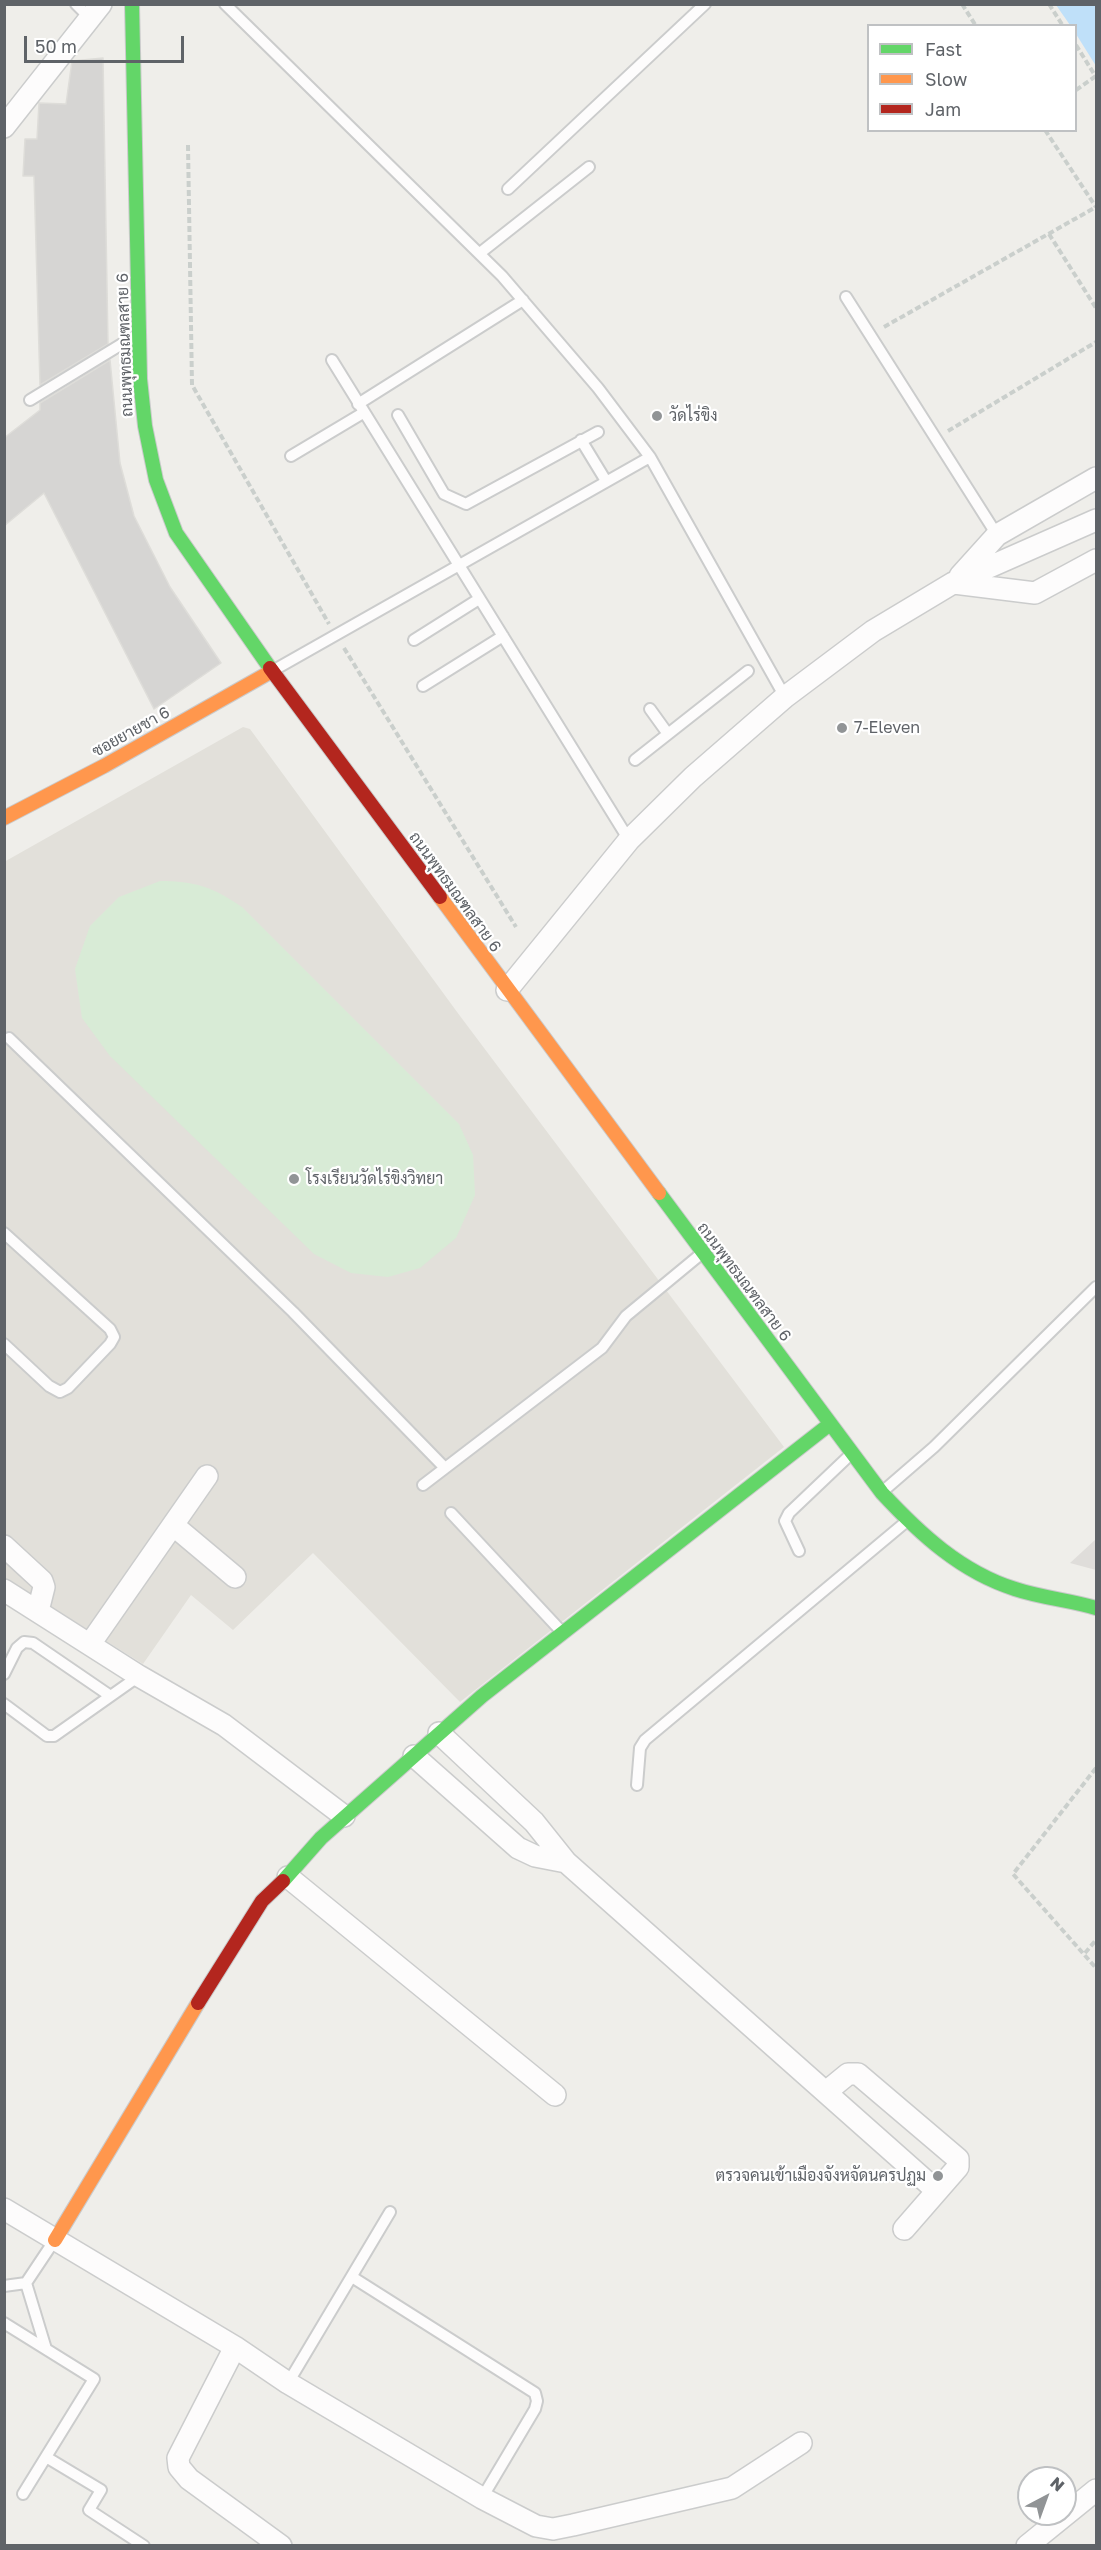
<!DOCTYPE html>
<html>
<head>
<meta charset="utf-8">
<style>
	body { margin:0 }
	#map { position:relative; width:1101px; height:2550px; overflow:hidden; background:#efeeea; font-family:"Golos Text",sans-serif }
	canvas { display:block }
	.frame { position:absolute; inset:0; border:6px solid #5f6368; pointer-events:none }
	.legend { position:absolute; left:867px; top:24px; width:210px; height:108px; box-sizing:border-box; background:#fff; border:2px solid #bfc1c3; margin:0; padding:8px 10px; list-style:none; font-size:18px; color:#5f6368 }
	.legend li { display:flex; align-items:center; gap:12px; height:30px }
	.legend b { width:30px; border:2px solid #bfc1c3 }
	.north { position:absolute; left:1017px; top:2466px; width:60px; height:60px; box-sizing:border-box; background:#fff; border:2px solid #bfc1c3; border-radius:50%; rotate:41deg; font-size:16px; font-weight:700; line-height:24px; text-align:center; color:#5f6368 }
	.north::after { content:''; display:block; margin:auto; width:21px; height:27px; background:#919496; clip-path:polygon(50% 0,100% 100%,50% 72%,0 100%) }
	.scale { position:absolute; left:24px; top:36px; width:160px; height:27px; box-sizing:border-box; border:3px solid #5f6368; border-top:0; padding-left:8px; font-size:18px; line-height:21px; white-space:nowrap; color:#5f6368; -webkit-text-stroke:4px #fff; paint-order:stroke }
</style>
</head>
<body>
<div id="map">
<canvas width="1101" height="2550"></canvas>
<div class="frame"></div>
<ul class="legend">
<li><b style="height:8px;background:#63d668"></b>Fast</li>
<li><b style="height:8px;background:#ff974d"></b>Slow</li>
<li><b style="height:8px;background:#b3261e"></b>Jam</li>
</ul>
<div class="north">N</div>
<div class="scale">50 m</div>
</div>
<script>
const ctx = document.querySelector('canvas').getContext('2d');
ctx.lineJoin = 'round';
function paint(path, color) { ctx.fillStyle = color; ctx.fill(path, 'evenodd'); }
function strokePath(path, color, width, dash) { ctx.strokeStyle = color; ctx.lineWidth = width; ctx.lineCap = dash ? 'butt' : 'round'; ctx.setLineDash(dash || []); ctx.stroke(path); }
function drawText(font, color, halo, rows, align = 'center') {
  ctx.font = font + ' "Golos Text",Sarabun,sans-serif'; ctx.lineWidth = 4.5; ctx.setLineDash([]); ctx.textBaseline = 'middle'; ctx.strokeStyle = halo; ctx.fillStyle = color; for (const [text, x, y, turn = 0] of rows) {
    ctx.save(); ctx.translate(x, y); ctx.rotate((+turn || 0) * Math.PI / 180); ctx.textAlign = isNaN(turn) ? turn : align; if (halo) ctx.strokeText(text, 0, 0); ctx.fillText(text, 0, 0); ctx.restore();
  }
}
const industrial = new Path2D(`
	M1096,1539V1570L1070,1563Z`);
const education = new Path2D(`
	M243,727L250,729L460,1016L784,1447L460,1702L313,1553L233,1630L191,1595L143,1664L5,1578L4,862Z`);
const green = new Path2D(`
	M160,881C194,881 213,887 242,907L459,1124L473,1155L475,1195L456,1238L420,1268L388,1277L351,1273L314,1254L110,1056L82,1018L75,969L90,926L119,897Z`);
const water = new Path2D(`
	M1056,5H1096V66L1076,34V26L1070,25Z`);
const building = new Path2D(`
	M103,58L108,344L40,385L34,176H23L25,139H37L39,103L66,104L72,61Z
	M110,360L120,463L134,516L170,587L221,663L154,709L44,493L4,526V438L40,410V403Z`);
const path = new Path2D(`
	M962,4L976,26
	M1049,4L1063,26
	M1076,45L1096,77
	M1076,90L1096,76
	M1045,130L1096,207
	M188,145L192,385L329,624
	M1049,234L1096,308
	M884,327L1096,207
	M948,431L1096,342
	M344,648L516,927
	M1096,1768L1013,1874L1096,1968
	M1085,1953L1096,1940`);
const lane = new Path2D(`
	M76,4L90,18
	M225,4L502,276L598,388L650,457L785,697
	M508,189L705,4
	M480,253L589,167
	M846,297L997,535
	M332,360L629,840
	M30,400L135,336
	M358,404L523,300
	M398,415L444,494L466,504L598,432
	M581,440L606,481
	M291,456L363,413
	M414,640L479,599
	M274,670L650,457
	M423,686L503,636
	M650,709L668,734
	M635,760L748,671
	M9,1038L293,1312L445,1468
	M4,1233L110,1329L114,1337L110,1344L68,1388L60,1392L49,1386L4,1344
	M423,1485L602,1348L626,1316L701,1254
	M882,1492L934,1447L1096,1287
	M451,1513L561,1631
	M799,1551L785,1521L789,1513L850,1455
	M4,1674L17,1648L24,1642L33,1643L109,1695
	M4,1704L47,1736H54L139,1676
	M637,1785L640,1748L645,1740L907,1521
	M352,2277L535,2393L537,2401L535,2409L482,2498
	M26,2283L54,2241
	M4,2286L26,2283L46,2349
	M4,2323L94,2379L23,2494
	M288,2383L390,2212
	M46,2457L101,2490L89,2510L144,2546`);
const street = new Path2D(`
	M4,127L101,4
	M960,576L997,535L1096,478
	M954,583L1035,593L1096,560
	M507,990L629,840L693,777L785,697L873,631L953,583L1096,520
	M173,1525L235,1577
	M4,1546L42,1581L44,1587L38,1611
	M4,1590L139,1676L224,1725L344,1816
	M90,1644L207,1476
	M439,1733L534,1822L566,1862L937,2191
	M414,1756L518,1848L535,1856L566,1862
	M288,1877L555,2095
	M826,2092L848,2074H858L958,2159V2167L904,2229
	M4,2209L235,2347L178,2458L179,2467L189,2479L281,2546
	M235,2347L288,2383L482,2498L536,2526L553,2529L573,2525L732,2488L801,2443
	M1027,2546L1096,2490`);
const fast = new Path2D(`
	M132,4L140,379L145,426L156,480L176,533L270,668
	M659,1193L882,1493C920,1534 961,1572 1015,1589C1042,1598 1070,1600 1096,1608
	M283,1881L321,1838L482,1696L830,1424`);
const slow = new Path2D(`
	M4,818L104,766L272,671
	M440,897L659,1193
	M55,2240L198,2003`);
const jam = new Path2D(`
	M270,668L440,897
	M198,2003L262,1901L283,1881`);
const markers = [
	[657,416,6,"#919496"],
	[842,728,6,"#919496"],
	[294,1179,6,"#919496"],
	[938,2176,6,"#919496"]
];
const streetNames = [
	["ถนนพุทธมณฑลสาย 6",125,345,-92],
	["ซอยยายชา 6",131,732,-29],
	["ถนนพุทธมณฑลสาย 6",455,892,54],
	["ถนนพุทธมณฑลสาย 6",744,1282,53]
];
const poiNames = [
	["วัดไร่ขิง",669,416],
	["7-Eleven",854,728],
	["โรงเรียนวัดไร่ขิงวิทยา",306,1179],
	["ตรวจคนเข้าเมืองจังหจัดนครปฏม",926,2176,"right"]
];
paint(industrial, '#dfddda');
paint(education, '#e2e0da');
paint(green, '#d8ebd6');
paint(water, '#bfe0f9');
paint(building, '#d6d5d3');
strokePath(building, '#deddd9', 1.5);
strokePath(lane, '#cbcccc', 14);
strokePath(street, '#cbcccc', 24);
strokePath(fast, '#cacacb', 16);
strokePath(slow, '#cacacb', 16);
strokePath(jam, '#cacacb', 16);
strokePath(path, '#cacfcc', 4, [6, 3]);
strokePath(lane, '#fdfcfc', 10);
strokePath(street, '#fdfcfc', 21);
strokePath(fast, '#63d668', 14);
strokePath(slow, '#ff974d', 14);
strokePath(jam, '#b3261e', 14);
for (const [x, y, r, color] of markers) { const dot = new Path2D(); dot.arc(x, y, r, 0, 2 * Math.PI); ctx.fillStyle = color; ctx.fill(dot); strokePath(dot, '#fff', 2); }
drawText('16px', '#5f6368', '#fff', streetNames);
drawText('16px', '#5f6368', '#fff', poiNames, 'left');
</script>
</body>
</html>
